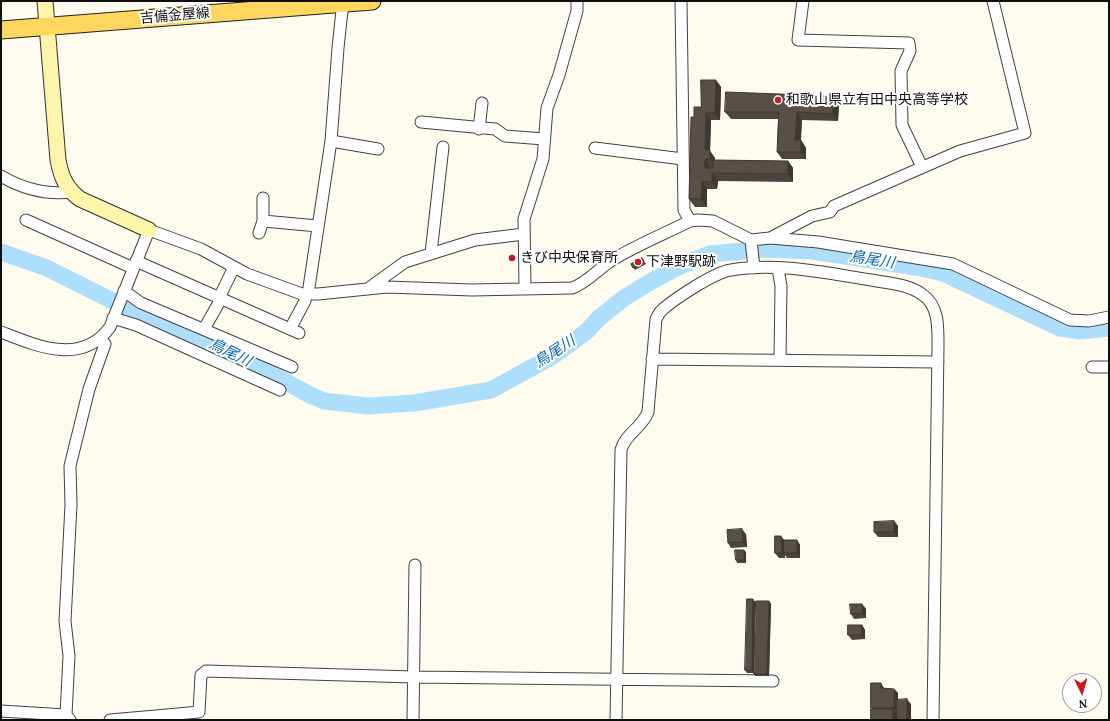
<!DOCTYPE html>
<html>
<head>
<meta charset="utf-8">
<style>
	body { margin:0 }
	#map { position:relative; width:1110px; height:721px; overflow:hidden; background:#fffcef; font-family:"Noto Serif",serif }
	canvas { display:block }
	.frame { position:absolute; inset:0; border:2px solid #0e0e0e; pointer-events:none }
	.north { position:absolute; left:1062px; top:673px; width:40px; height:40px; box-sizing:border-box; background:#fff; border:1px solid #9f9f9f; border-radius:50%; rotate:175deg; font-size:11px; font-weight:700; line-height:16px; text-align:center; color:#0e0e0e }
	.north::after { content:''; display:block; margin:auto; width:14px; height:18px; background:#cd1720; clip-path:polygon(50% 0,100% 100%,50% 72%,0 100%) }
</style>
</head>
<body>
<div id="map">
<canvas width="1110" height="721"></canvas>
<div class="frame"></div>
<div class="north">N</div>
</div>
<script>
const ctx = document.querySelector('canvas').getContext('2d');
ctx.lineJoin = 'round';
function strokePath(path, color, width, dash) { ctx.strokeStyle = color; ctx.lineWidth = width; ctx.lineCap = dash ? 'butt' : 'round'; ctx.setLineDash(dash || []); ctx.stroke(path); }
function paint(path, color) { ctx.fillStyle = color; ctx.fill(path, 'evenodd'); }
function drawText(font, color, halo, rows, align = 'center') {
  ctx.font = font + ' "Noto Serif","Noto Sans JP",serif'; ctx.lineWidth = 4; ctx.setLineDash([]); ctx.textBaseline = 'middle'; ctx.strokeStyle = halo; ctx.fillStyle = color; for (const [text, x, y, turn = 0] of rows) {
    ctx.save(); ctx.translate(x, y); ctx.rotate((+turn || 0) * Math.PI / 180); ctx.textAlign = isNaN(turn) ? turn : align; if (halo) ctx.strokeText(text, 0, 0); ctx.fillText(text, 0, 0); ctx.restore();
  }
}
const river = new Path2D(`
	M1,252L47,268L111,300L238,356L310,395L324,401L368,406L414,403L491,390L553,356L586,332L599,318L624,298L650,282L680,266L710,254L764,249L812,251L916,267L943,273L1060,328L1080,331L1109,328`);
const street = new Path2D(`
	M681,1L684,210L690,221
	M803,1L798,40L909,43L910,51L901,71L902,125L922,167
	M421,122L495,129L505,136L544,139
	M479,129L482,103
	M331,141L378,149
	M595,148L683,159
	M1,176C23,189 45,195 71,192
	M26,220L133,268
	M263,221L318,226
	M259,233L263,221V198
	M770,238L812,216L830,212L834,206L960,151L1025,133L993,1
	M751,240L754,268
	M431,253L443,147
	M136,261L299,333
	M778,269L781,286L780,360
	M369,288L405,262L475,240L524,234
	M525,289L524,219L543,159L547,108L559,75L577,11V1
	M124,291L141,303L292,367
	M308,294L331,141L338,48L343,1
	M219,298L234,267
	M113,318L136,325L280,390
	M204,329L221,299
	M290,329L305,301V294
	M1,332C37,346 82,366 110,327L149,230L201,249L247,274L302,294H318L387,287L472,290L572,288C587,283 598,269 612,260C637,245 664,234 690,221L698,220L713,221L751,240L770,238L818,242L953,264L1070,320L1089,321L1109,317
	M652,359L938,362
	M1092,367H1109
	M1,711L66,715
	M156,716L199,712L201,675L206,671L413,677L773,681
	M70,720L66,715L69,656L65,621L71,505L70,466L89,389L105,344L100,338
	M110,720L156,716V720
	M413,720L415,565
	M616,720L621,450C625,434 642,428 648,412L656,319C658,316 659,312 663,309C676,298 715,272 731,270C777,262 826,273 871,280C887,283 909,284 923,295C939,306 938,328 938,345L933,720`);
const secondary = new Path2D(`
	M45,1L58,160C61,176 66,189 80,199L149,230`);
const primary = new Path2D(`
	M1,30L372,1`);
const wall = new Path2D(`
	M716,80L721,87L720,120H711L710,151L715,158V160L788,161L793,168V182L718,181L717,189H707V207H695L689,199L694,117L701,107Z
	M839,104L838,121L802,120L801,140L806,148V159H782L777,152L778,119H731L725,112Z
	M642,258L646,264L635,270L631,264Z
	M894,521L898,526V537H878L874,532Z
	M746,534L747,547L731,548L728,543Z
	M784,540H797L800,545V558H787L785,555V558H779L775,553Z
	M746,552V563H737L736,560Z
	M753,599L755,602L754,673H747L745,670Z
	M769,601L771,604L769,676H755L754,674Z
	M862,604L866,609V618L854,619L851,614Z
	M862,625L865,630V639L852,640L848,635Z
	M884,688L894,689L898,693V700L911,704V720L872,709L871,708Z`);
const shadedWall = new Path2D(`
	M716,80L721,87L720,120L715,113Z
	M833,96L839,104L838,121L833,114Z
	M797,112L802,120L800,147L795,140Z
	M706,113L711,120L710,151L715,158V167L710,159L705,150Z
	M801,140L806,148V159L801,152Z
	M705,159L710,167V175L705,168Z
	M788,161L793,168V182L788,174Z
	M712,173L718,181L717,189L712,182Z
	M702,182L707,189V207L701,199Z
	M894,521L898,526V537L894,532Z
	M742,529L746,534L747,547L743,542Z
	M781,536L785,541L784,553L785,555V558L782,553Z
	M797,540L800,545V558L797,553Z
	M744,550L746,552V563L744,560Z
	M753,599L755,602L754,673L752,670Z
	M769,601L771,604L769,676L767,674Z
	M862,604L866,609V618L863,613Z
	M862,625L865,630V639L862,635Z
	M881,683L884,688V693L881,688Z
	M894,689L898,693V713L894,708Z
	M907,699L911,704V720H907Z
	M893,709L898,717V720H893Z`);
const building = new Path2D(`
	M701,80H716L715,113H706L705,150H710V159H705V168H713V160L788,161V174L712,173V182H702L701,199H689L691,117H694V107H701Z
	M726,92L833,96V114L797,112L795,140H801V152H777L779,112H725Z
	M642,258L644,261L633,268L631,264Z
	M894,521V532H874V522Z
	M742,529L743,542L728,543L727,530Z
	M775,536H781L782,553H775Z
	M784,540H797V553H784Z
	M735,550H744V560H736Z
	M747,599H753L752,670H745Z
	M756,601H769L767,674H754Z
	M850,604H862L863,613L851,614Z
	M848,625H862V635H848Z
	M871,683H881V688L894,689V708H871Z
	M907,699V720H897L896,700Z
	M871,709H893V720H871Z`);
const markers = [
	[778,100,4,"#cd1720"],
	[512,258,4,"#cd1720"],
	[638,262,4,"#cd1720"]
];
const streetNames = [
	["吉備金屋線",175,16,-5]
];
const poiNames = [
	["和歌山県立有田中央高等学校",786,100],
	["きび中央保育所",520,258],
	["下津野駅跡",646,262]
];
const waterNames = [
	["鳥尾川",872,260,9],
	["鳥尾川",555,352,-33],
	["鳥尾川",230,353,26]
];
strokePath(river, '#addffd', 17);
strokePath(street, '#414141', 13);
strokePath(secondary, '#303030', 17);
strokePath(primary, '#1f1f1f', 19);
strokePath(street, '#fff', 11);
strokePath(secondary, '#fff5aa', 15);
strokePath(primary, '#ffd75f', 17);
paint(wall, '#4c443f');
paint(shadedWall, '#3e3733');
paint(building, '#584f49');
strokePath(building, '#3e3733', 1);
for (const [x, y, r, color] of markers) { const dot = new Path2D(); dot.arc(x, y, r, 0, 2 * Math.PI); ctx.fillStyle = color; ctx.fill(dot); strokePath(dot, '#fff', 1.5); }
drawText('14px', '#0e0e0e', '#fff', streetNames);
drawText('14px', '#0e0e0e', '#fff', poiNames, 'left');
drawText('italic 15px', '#0966ad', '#fff', waterNames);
</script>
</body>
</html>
